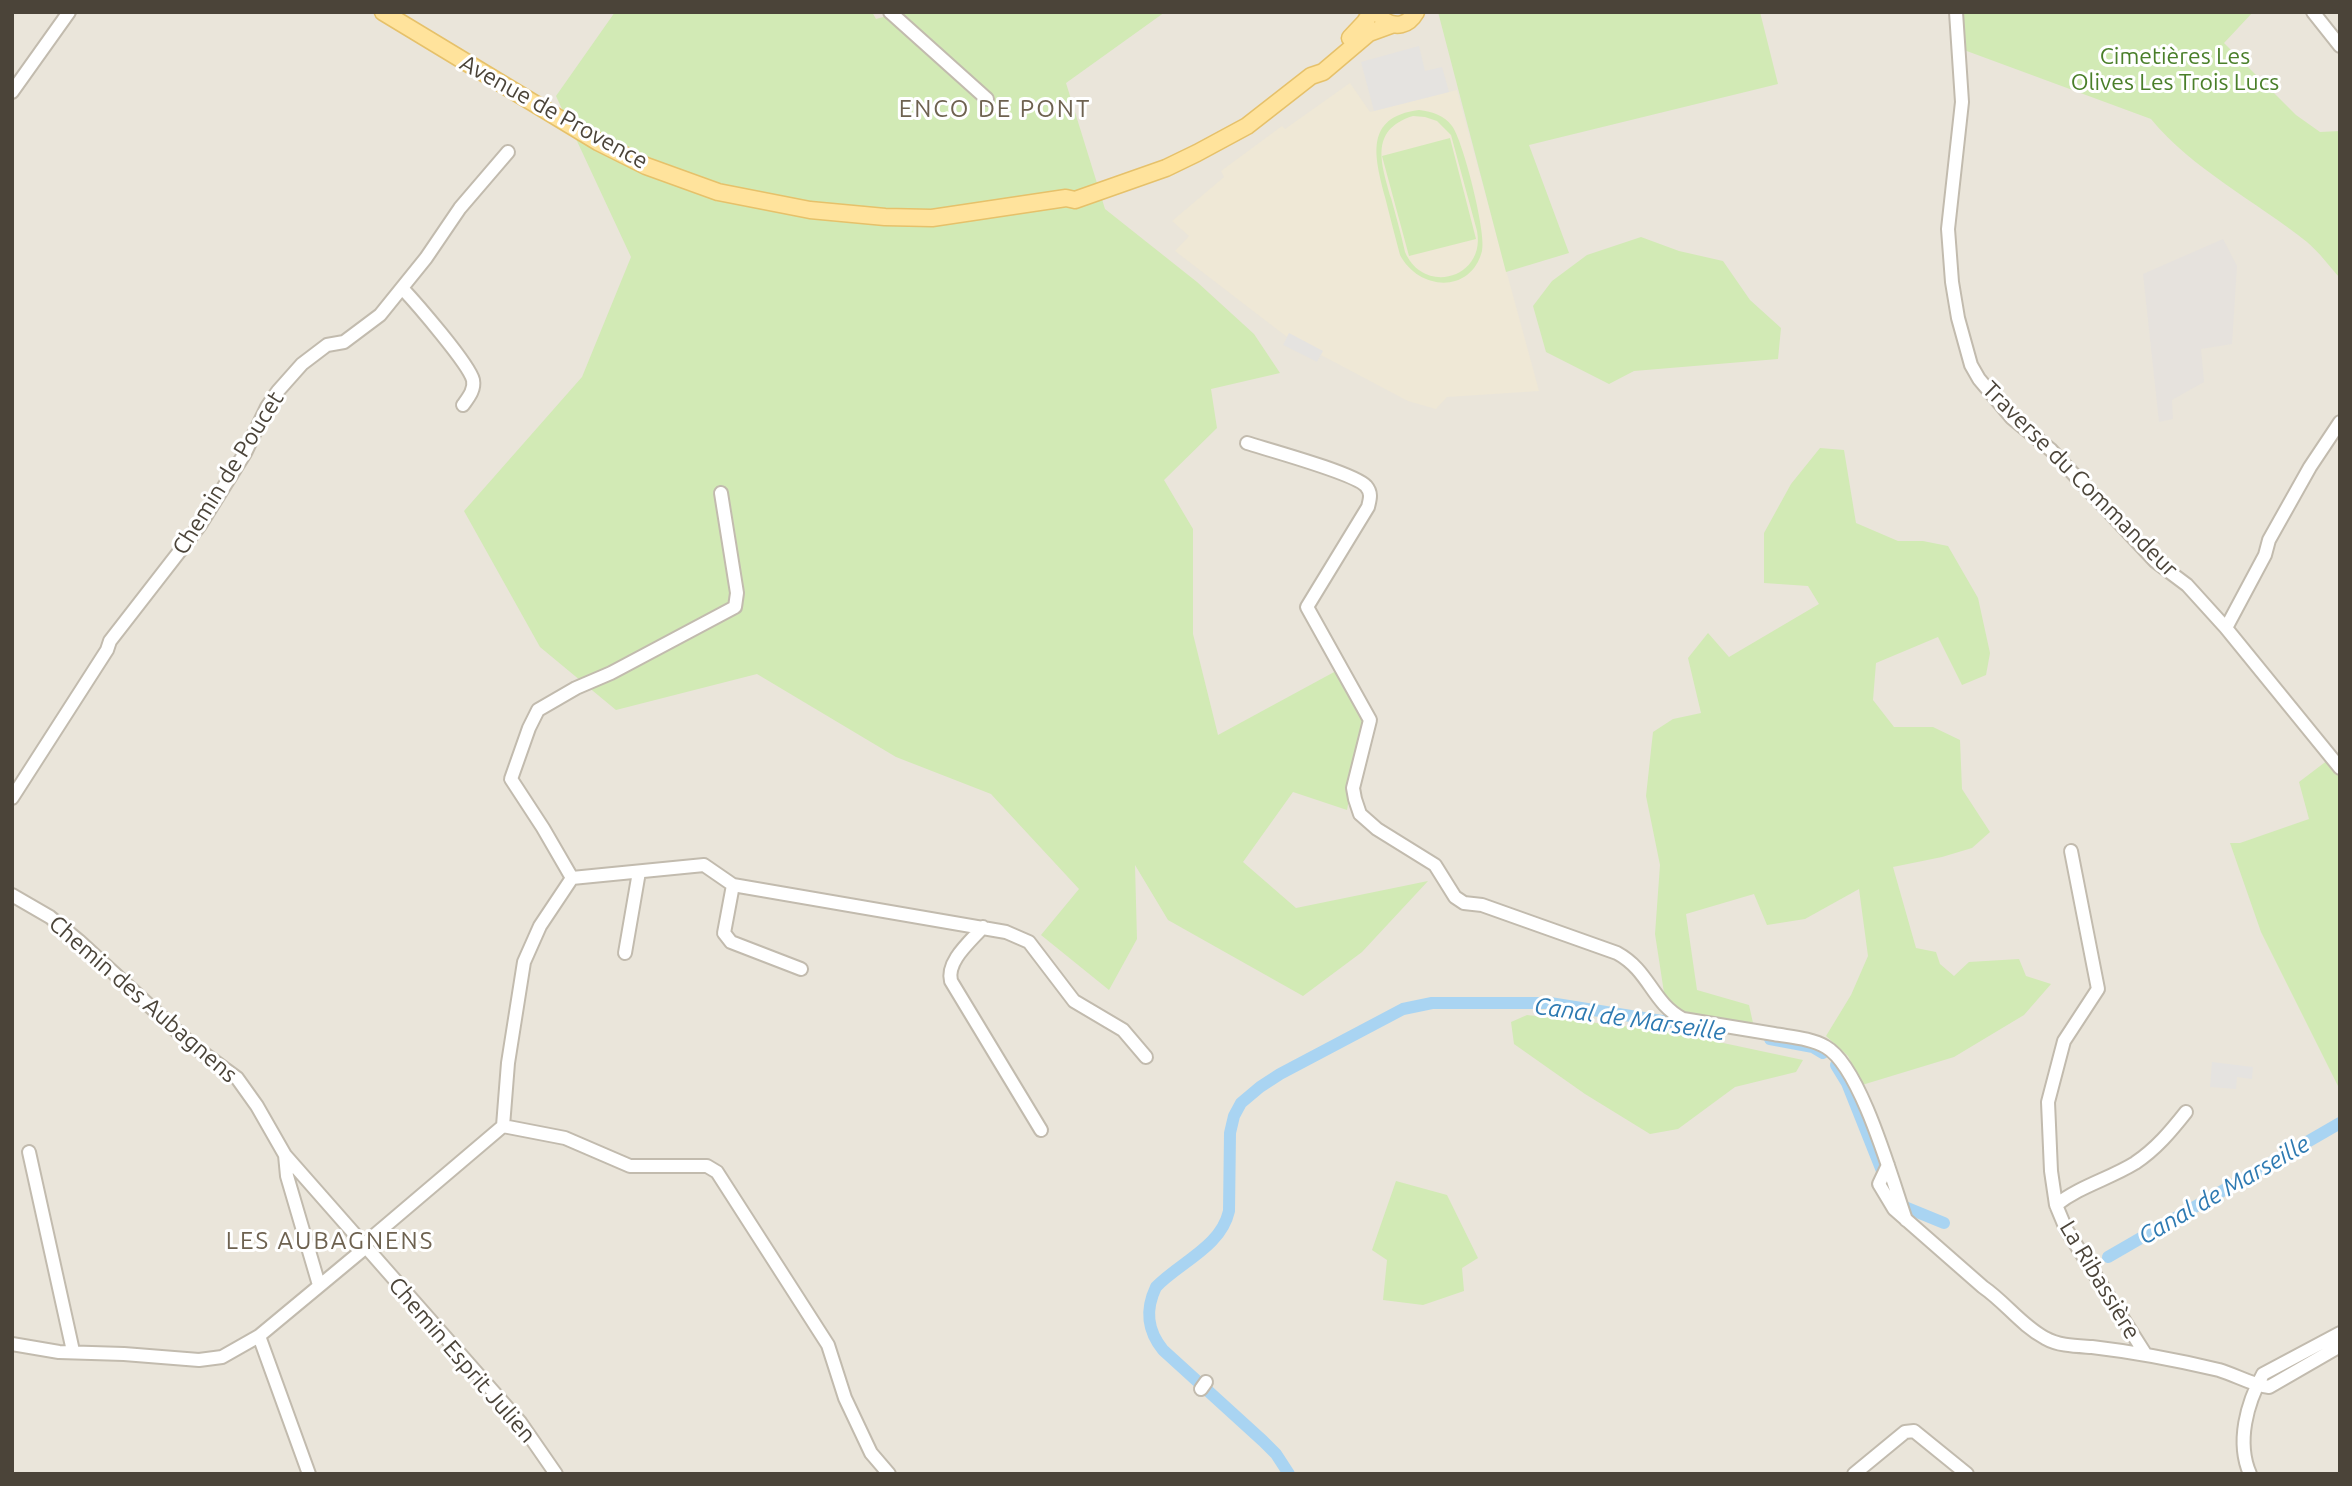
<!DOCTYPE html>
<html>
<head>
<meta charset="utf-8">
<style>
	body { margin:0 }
	#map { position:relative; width:2352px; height:1486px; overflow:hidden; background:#f6f3ec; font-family:Ubuntu,sans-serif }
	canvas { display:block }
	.frame { position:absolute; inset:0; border:14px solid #4b4439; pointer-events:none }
</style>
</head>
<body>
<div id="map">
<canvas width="2352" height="1486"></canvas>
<div class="frame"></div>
</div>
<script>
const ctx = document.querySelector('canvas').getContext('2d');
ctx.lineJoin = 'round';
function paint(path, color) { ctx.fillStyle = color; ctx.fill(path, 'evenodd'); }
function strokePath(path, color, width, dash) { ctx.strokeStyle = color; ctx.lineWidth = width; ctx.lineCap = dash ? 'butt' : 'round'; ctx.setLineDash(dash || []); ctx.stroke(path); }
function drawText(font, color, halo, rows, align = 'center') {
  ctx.font = font + ' Ubuntu,sans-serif'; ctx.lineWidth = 6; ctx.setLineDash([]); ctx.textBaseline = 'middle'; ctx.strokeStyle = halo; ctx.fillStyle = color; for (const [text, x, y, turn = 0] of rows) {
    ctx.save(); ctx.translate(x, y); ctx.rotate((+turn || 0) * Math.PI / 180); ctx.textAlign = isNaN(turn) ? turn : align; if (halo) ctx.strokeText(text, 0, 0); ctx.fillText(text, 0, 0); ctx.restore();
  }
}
const residential = new Path2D(`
	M12,12H2340V1474H12Z`);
const industrial = new Path2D(`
	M2223,239L2237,266L2232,344L2201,349L2204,382L2172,400L2173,419L2159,422L2143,274Z`);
const education = new Path2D(`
	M1350,83L1370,112L1457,90L1539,391L1447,397L1436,409L1408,401L1321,355L1317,362L1283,345L1287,337L1175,251L1189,236L1172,221L1224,177L1221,171L1282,126L1285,129Z`);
const green = new Path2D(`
	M615,12H872L876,19L901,12H1165L1066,83L1105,209L1197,282L1254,334L1280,373L1211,389L1217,428L1164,480L1193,529V634L1218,735L1336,671L1363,722L1347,810L1293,792L1243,862L1296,908L1428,881L1362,952L1303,996L1168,920L1135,865L1137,939L1109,990L1041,935L1079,889L991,794L896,757L757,674L616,710L540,647L464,511L582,377L631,257L556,96Z
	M1438,12H1760L1778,84L1529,145L1569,253L1506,272Z
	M1961,12H2253L2224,43L2296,115L2320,132L2340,131V278C2329,266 2319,252 2307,242C2257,202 2192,169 2151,119L1964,50Z
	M1419,110C1433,112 1444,115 1452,126C1463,140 1487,235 1482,251C1471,294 1419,291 1400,255C1395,236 1390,217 1385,197C1375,158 1363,117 1419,110ZM1413,116L1425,117L1437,121L1451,135L1477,231C1486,278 1424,296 1405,252C1401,234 1396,216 1391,198C1382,165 1368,130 1413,116Z
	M1450,138L1476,239L1409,256L1382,156Z
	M1641,237L1679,251L1723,261L1750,300L1781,328L1778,359L1634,371L1609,384L1546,352L1533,306L1552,281L1587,255Z
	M1820,448L1844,450L1856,523L1898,541H1923L1948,546L1978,598L1990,653L1986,675L1962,685L1938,637L1876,663L1873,700L1894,727H1933L1960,740L1962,789L1990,832L1972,848L1942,857L1893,867L1916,948L1936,952L1940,964L1954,976L1969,962L2019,959L2026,976L2051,984L2024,1015L1954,1057L1862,1085L1848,1056L1826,1036L1851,995L1868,956L1859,889L1805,919L1767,925L1754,894L1686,914L1697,990L1749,1005L1753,1023L1689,1015L1674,1009L1665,999L1655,934L1660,865L1646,796L1653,732L1673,719L1701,713L1688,658L1708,633L1729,657L1819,604L1808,586L1764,583V533L1791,484Z
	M2328,760L2340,774V1090L2261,932L2230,843H2240L2309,819L2299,782Z
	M1527,1015L1667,1031L1803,1060L1796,1072L1735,1087L1678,1129L1650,1134L1585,1094L1514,1044L1511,1022Z
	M1396,1181L1447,1195L1478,1258L1462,1268L1464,1291L1423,1305L1383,1300L1387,1260L1372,1250Z`);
const parking = new Path2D(`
	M1419,46L1425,71L1442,67L1449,92L1374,111L1361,62Z
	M1289,333L1323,351L1317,362L1283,345Z
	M2212,1062L2253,1067L2252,1079L2237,1077L2236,1089L2210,1087Z`);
const canal = new Path2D(`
	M1770,1039L1813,1047L1823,1053
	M1836,1065L1847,1083L1892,1196L1900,1205L1944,1223
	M2108,1257L2340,1123
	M1289,1474L1276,1454L1263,1441L1163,1350C1147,1330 1145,1310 1156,1287C1180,1262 1221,1247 1229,1211L1230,1133L1234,1116L1241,1103L1260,1087L1280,1074L1403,1009L1432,1003H1550L1693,1026`);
const minor = new Path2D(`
	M890,12L987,99
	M1956,12L1962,102L1948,229L1952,282L1958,318L1971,365L1979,379L2012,418L2051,450L2155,561L2187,585L2226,628L2340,768
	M2313,12L2340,46
	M12,92L69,12
	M402,288C416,303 469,364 473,380C475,390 468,398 463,405
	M1247,443C1269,450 1354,473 1366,486C1372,493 1370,499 1368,507L1307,607L1370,720L1353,788L1355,799L1360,814L1377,829L1435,865L1455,897L1464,903L1482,905L1617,953C1650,971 1652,1003 1683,1019C1713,1024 1743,1029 1774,1034C1790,1037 1811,1038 1826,1047C1861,1067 1892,1180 1906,1220
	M2226,628L2265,555L2269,540L2310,467L2340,422
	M12,798L107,650L110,641L200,525L245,453L267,407L278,391L302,364L327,345L344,342L380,315L426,258L460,208L508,152
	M2071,851L2098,989L2064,1041L2048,1102L2051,1171L2056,1205C2080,1186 2109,1179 2135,1163C2156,1149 2171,1131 2186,1112
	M572,878L704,865L733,885L1006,932L1029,942L1074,1001L1123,1030L1146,1057
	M733,885L724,933L731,942L801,969
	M12,895L50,917L79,941L191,1044L237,1078L257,1106L285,1155L520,1422L556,1474
	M983,927C971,941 946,961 951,981L1041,1130
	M625,953L639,872
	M503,1126L565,1138L630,1166H707L717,1172L828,1345L845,1398L871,1453L889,1474
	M29,1152L73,1351
	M285,1155L287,1176L319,1285
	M1888,1165L1879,1184L1894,1209L1983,1287C2005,1302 2021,1325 2045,1338C2059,1346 2076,1346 2092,1347C2135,1352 2177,1360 2219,1370C2236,1375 2252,1385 2269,1387L2340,1346
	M2056,1205L2066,1229L2146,1355
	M259,1336L309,1474
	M12,1344L59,1352L124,1354L199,1360L222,1357L259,1336L365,1248L370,1239L503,1126L508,1063L524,962L540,926L572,878L543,828L511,779L529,728L538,710L576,688L611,673L735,607L737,593L721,493
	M1201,1389L1206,1382
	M1854,1474L1905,1432L1914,1431L1967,1474
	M2250,1474C2236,1442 2247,1403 2263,1374L2340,1333`);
const major = new Path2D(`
	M383,12L598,142L646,166L718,192L810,210L885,217L932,218L1066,198L1075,200L1166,168L1197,153L1247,126L1311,76L1323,72L1369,33L1391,25
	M1383,20C1396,28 1408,26 1416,12
	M1350,38L1365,22L1371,12`);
const parkNames = [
	["Cimetières Les",2175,56],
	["Olives Les Trois Lucs",2175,82]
];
const streetNames = [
	["Avenue de Provence",554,112,29],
	["Chemin de Poucet",228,473,-58],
	["Traverse du Commandeur",2080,479,45],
	["Chemin des Aubagnens",143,999,41],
	["La Ribassière",2100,1280,59],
	["Chemin Esprit Julien",462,1360,49]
];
const neighbourhoodNames = [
	["ENCO DE PONT",995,109],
	["LES AUBAGNENS",330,1241]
];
const waterNames = [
	["Canal de Marseille",1630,1019,8],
	["Canal de Marseille",2224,1190,-30]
];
paint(residential, '#eae5da');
paint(industrial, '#e6e2dd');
paint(education, '#efe8d6');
paint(green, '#d2eab5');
paint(parking, '#e5e3e0');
strokePath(canal, '#a9d4f2', 12);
strokePath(minor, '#c2bbae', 16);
strokePath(major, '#e6c16a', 19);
strokePath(minor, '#fff', 12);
strokePath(major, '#ffe39c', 16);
drawText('23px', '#4a7f2a', '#fff', parkNames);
drawText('23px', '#4b4439', '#fff', streetNames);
ctx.letterSpacing = '2px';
drawText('24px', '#6e6250', '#fff', neighbourhoodNames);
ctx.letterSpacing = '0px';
drawText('italic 24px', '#2e7ab2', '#fff', waterNames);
</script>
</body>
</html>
